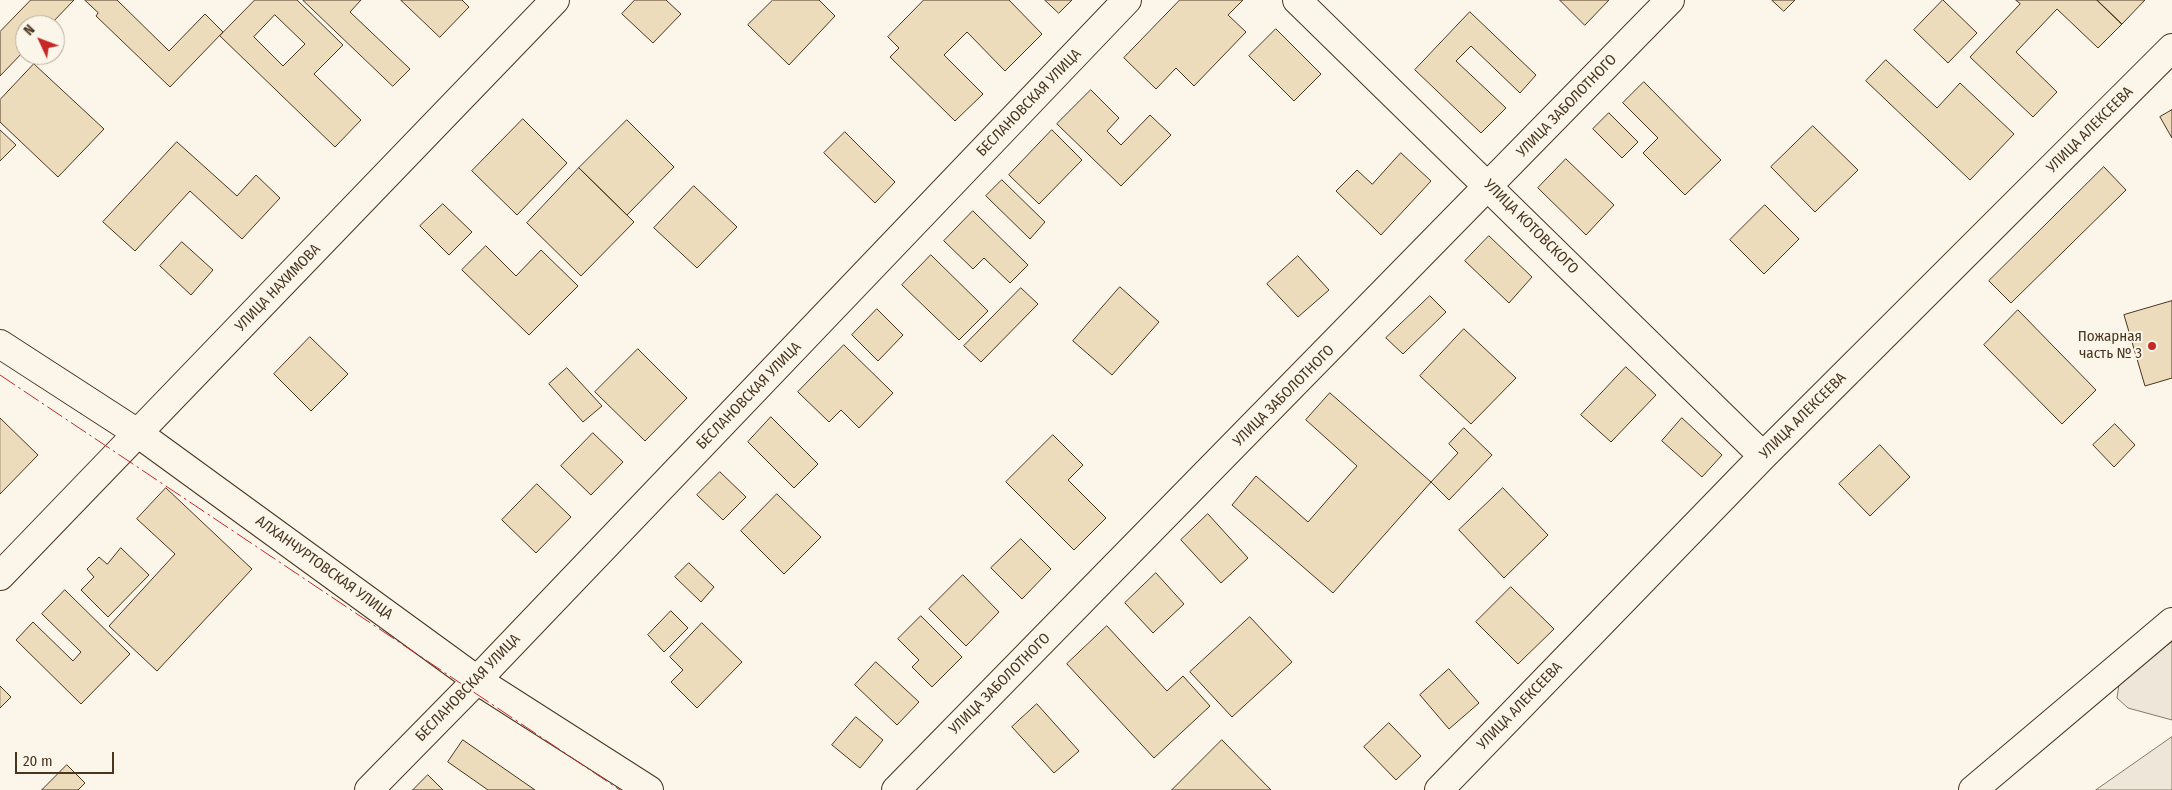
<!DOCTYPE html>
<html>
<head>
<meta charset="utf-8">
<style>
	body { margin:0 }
	#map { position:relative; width:2172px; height:790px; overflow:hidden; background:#fbf6e9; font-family:"Fira Sans Condensed",sans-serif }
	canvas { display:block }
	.north { position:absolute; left:15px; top:15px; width:50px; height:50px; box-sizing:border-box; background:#fbf6e9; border:1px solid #b4a999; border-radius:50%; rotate:313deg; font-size:14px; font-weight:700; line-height:20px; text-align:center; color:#4a3520 }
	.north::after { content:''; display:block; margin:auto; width:18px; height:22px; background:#c62828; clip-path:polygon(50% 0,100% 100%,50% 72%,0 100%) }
	.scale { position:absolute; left:15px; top:752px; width:99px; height:22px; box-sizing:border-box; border:2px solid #4a3520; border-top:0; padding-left:6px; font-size:15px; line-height:18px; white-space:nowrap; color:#4a3520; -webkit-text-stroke:4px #fbf6e9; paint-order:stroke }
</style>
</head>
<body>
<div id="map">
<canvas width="2172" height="790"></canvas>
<div class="north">N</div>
<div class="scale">20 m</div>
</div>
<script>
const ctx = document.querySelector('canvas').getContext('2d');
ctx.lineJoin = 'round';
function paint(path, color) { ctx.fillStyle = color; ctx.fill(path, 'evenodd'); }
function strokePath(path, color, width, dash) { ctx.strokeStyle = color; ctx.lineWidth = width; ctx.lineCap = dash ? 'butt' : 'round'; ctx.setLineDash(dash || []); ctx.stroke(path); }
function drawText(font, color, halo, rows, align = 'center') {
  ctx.font = font + ' "Fira Sans Condensed",sans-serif'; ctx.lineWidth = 4; ctx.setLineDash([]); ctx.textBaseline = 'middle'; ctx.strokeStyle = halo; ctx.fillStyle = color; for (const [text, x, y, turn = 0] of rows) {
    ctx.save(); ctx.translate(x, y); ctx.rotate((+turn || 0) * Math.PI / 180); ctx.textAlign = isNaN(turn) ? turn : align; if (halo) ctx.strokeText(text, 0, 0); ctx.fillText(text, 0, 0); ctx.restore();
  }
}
const green = new Path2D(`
	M2172,642V720L2128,708L2117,698L2119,684L2129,672Z
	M2172,737V790H2096Z`);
const building = new Path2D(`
	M31,0H74L50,25H25V50L0,76V32Z
	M85,0H117L169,51L205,14L223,32L170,87L96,16L98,13Z
	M255,0H297L343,45L314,74L361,120L335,147L220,36ZM275,15L305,44L283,66L254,37Z
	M303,0H361L350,12L410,69L393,86Z
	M401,0H462L469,7L440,37Z
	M635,0H666L681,14L653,43L622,14Z
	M773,0H819L835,16L789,65L748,25Z
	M924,0H1009L1042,34L1005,71L967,32L944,55L983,94L955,121L890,57L899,48L888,37Z
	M1045,0H1072L1059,13Z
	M1180,0H1243L1228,15L1246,32L1194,86L1176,68L1156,89L1124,58Z
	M1560,0H1609L1585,25Z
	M1772,0H1795L1784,11Z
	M1943,0L1977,33L1948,63L1914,30Z
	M2016,0H2097L2122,24L2098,48L2057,9L2016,52L2057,92L2033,117L1970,57L2020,4Z
	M2097,0H2145L2122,24Z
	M1470,12L1536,75L1520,93L1471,46L1456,61L1506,108L1481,133L1415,70Z
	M1276,29L1321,74L1294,101L1249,56Z
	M1886,60L1937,108L1960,83L2014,134L1970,180L1866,81Z
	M34,64L104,129L58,177L0,122V100Z
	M1644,82L1721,160L1685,195L1643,153L1658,138L1623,103Z
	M1091,90L1119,118L1107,131L1121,145L1150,115L1171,135L1121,186L1057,124Z
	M2172,110V138L2160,117Z
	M1609,113L1638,142L1622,158L1593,129Z
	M523,119L567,163L517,215L472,171Z
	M627,120L674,167L627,215L579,168Z
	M1813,126L1858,170L1815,212L1771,167Z
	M0,130L16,145L0,161Z
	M1052,130L1082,160L1039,204L1009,175Z
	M845,132L895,182L875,203L824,153Z
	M177,142L237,196L256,175L280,198L242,239L190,191L135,251L103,222Z
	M1401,153L1431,181L1381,235L1336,191L1357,170L1372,184Z
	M1566,159L1614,205L1586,235L1538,188Z
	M2104,167L2126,190L2011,303L1989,281Z
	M579,168L634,222L581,276L527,223Z
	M1002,180L1045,222L1030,239L986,196Z
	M694,186L737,227L697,268L654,228Z
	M443,204L472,232L449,255L420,226Z
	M1765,205L1799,239L1764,274L1730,240Z
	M973,211L1028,265L1010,283L984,258L973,269L944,241Z
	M1489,236L1532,277L1509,303L1465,261Z
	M182,242L213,270L191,295L160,266Z
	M486,246L516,276L541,250L578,286L529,335L462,270Z
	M931,255L988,311L959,340L902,285Z
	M1298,256L1329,290L1298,317L1267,284Z
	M1120,287L1159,322L1112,375L1073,341Z
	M1021,288L1038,304L981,362L964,346Z
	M1430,296L1446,312L1403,354L1386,338Z
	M2172,301V378L2145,386L2124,315Z
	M877,309L903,335L878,361L852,335Z
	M2018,310L2096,390L2062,424L1984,345Z
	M1464,329L1516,378L1471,424L1420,376Z
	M310,337L348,374L311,411L274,374Z
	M844,345L893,393L859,428L841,410L829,422L798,392Z
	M638,349L687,398L645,441L595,392Z
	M1626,367L1656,395L1611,442L1581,415Z
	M567,368L602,406L583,422L549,384Z
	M1330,393L1431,482L1333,593L1232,505L1256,476L1308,522L1357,466L1306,420Z
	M771,417L818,464L794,488L748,442Z
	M0,418L38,455L0,494Z
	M1682,418L1722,455L1702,477L1662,441Z
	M2115,424L2135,445L2114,467L2093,445Z
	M1464,428L1492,455L1449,500L1431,482L1458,453L1449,444Z
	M593,433L623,462L591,495L561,466Z
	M1053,435L1083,465L1068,480L1106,518L1074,550L1006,482Z
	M1880,445L1910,477L1870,516L1839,484Z
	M720,472L746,497L723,520L697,495Z
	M537,484L571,517L536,553L502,520Z
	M166,488L252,569L157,671L109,626L175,554L137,519Z
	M1503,488L1548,535L1504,578L1459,530Z
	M777,494L821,537L784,574L741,531Z
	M1208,514L1248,558L1221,583L1181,540Z
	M1021,539L1051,569L1022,599L991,568Z
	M121,548L149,575L108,617L81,590L94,577L87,569L99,557L107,564Z
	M689,563L714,587L701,602L675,577Z
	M1156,573L1184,604L1153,633L1125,603Z
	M963,575L999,612L966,646L929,609Z
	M1511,587L1554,629L1518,664L1476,622Z
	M65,590L130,654L81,704L16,640L33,622L73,661L81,652L42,614Z
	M671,611L688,628L664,652L648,635Z
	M921,616L962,657L932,687L912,667L919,660L898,639Z
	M1250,617L1292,662L1232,717L1190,672Z
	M702,623L742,662L697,708L671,682L683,670L670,657Z
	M1107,626L1167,691L1183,676L1210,706L1154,758L1067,664Z
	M876,662L919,702L897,725L855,685Z
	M1449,669L1479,703L1449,729L1420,695Z
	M0,686L11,697L0,708Z
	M1037,704L1079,751L1054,773L1012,727Z
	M856,717L883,740L860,768L832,745Z
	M1389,723L1421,756L1396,780L1364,747Z
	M463,740L535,790H488L448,762Z
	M1222,740L1271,790H1172Z
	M67,765L85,783L78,790H42Z
	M428,775L443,790H413Z`);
const minor = new Path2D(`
	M1297,0L1763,456
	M0,344L139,434L477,680L649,790
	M0,576L555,0
	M369,790L477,680L1127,0
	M896,790L1670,0
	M1439,790L1763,456L2172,48
	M1973,790L2172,622`);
const power = new Path2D(`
	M0,375L620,790`);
const markers = [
	[2152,346,5,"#c62828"]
];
const streetNames = [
	["БЕСЛАНОВСКАЯ УЛИЦА",1029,103,-46],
	["УЛИЦА ЗАБОЛОТНОГО",1567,106,-46],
	["УЛИЦА АЛЕКСЕЕВА",2090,130,-45],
	["УЛИЦА КОТОВСКОГО",1531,227,45],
	["УЛИЦА НАХИМОВА",278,288,-46],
	["БЕСЛАНОВСКАЯ УЛИЦА",749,396,-46],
	["УЛИЦА ЗАБОЛОТНОГО",1284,396,-45],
	["УЛИЦА АЛЕКСЕЕВА",1803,416,-45],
	["АЛХАНЧУРТОВСКАЯ УЛИЦА",324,568,36],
	["УЛИЦА ЗАБОЛОТНОГО",1000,684,-45],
	["БЕСЛАНОВСКАЯ УЛИЦА",468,688,-46],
	["УЛИЦА АЛЕКСЕЕВА",1520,706,-46]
];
const poiNames = [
	["Пожарная",2142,337],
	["часть № 3",2142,354]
];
paint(green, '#ede6d9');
strokePath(green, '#887966', 1);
paint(building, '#ecdcbc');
strokePath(building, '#4a3520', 1);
strokePath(minor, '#4a3520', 30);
strokePath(minor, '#fbf6e9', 28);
strokePath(power, '#c62828', 1, [18, 4, 2.5, 4]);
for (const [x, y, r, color] of markers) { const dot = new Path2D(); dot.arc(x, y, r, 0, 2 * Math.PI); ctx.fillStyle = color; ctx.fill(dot); strokePath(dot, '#fbf6e9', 2); }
drawText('15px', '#4a3520', '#fbf6e9', streetNames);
drawText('15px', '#4a3520', '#fbf6e9', poiNames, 'right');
</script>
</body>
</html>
